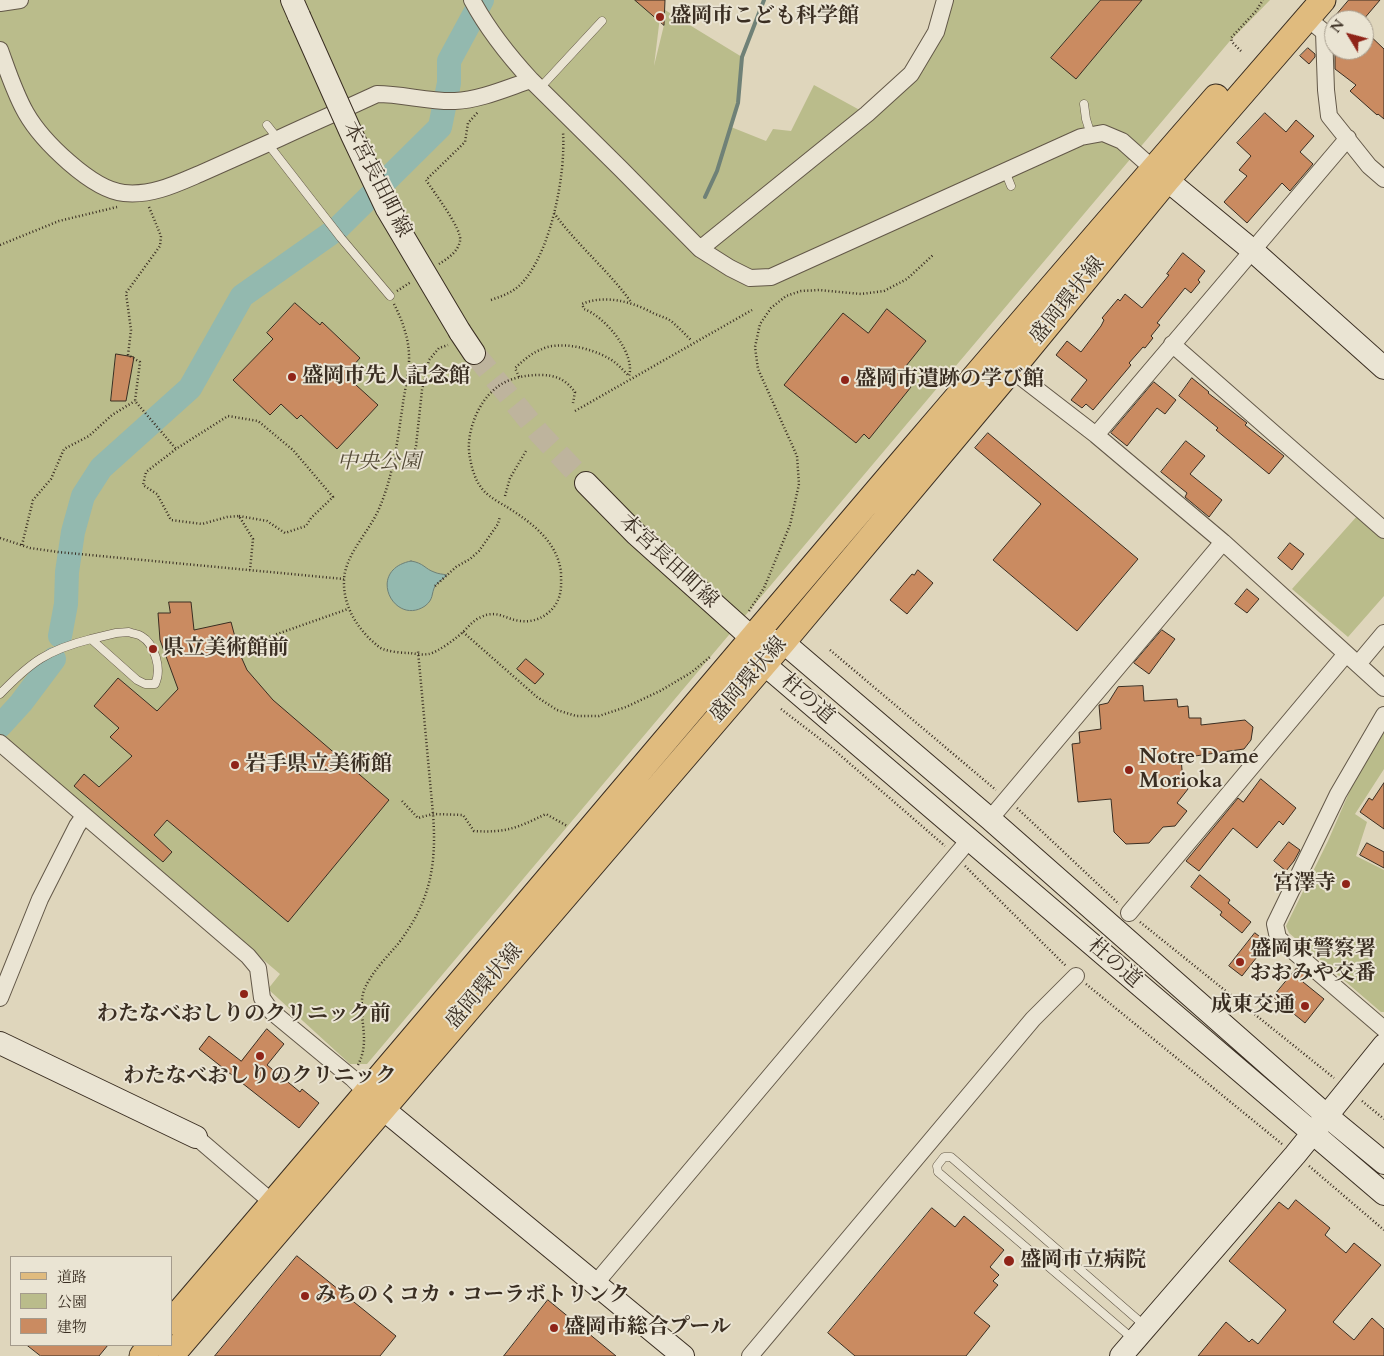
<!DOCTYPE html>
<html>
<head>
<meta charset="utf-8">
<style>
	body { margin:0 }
	#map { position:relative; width:1384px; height:1356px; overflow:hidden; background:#dfd6bc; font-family:Cardo,"Noto Serif JP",serif }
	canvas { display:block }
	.legend { position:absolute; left:10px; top:1256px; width:162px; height:90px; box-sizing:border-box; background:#eae4d3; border:1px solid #a49b8c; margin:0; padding:6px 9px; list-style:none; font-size:15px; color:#3a2e22 }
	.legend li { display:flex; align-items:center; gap:10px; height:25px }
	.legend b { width:25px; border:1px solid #a49b8c }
	.north { position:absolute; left:1324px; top:10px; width:50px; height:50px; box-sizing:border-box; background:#eae4d3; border:1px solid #a49b8c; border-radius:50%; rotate:307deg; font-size:14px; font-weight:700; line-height:20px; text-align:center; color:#3a2e22 }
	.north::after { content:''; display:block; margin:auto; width:18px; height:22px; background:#8f2418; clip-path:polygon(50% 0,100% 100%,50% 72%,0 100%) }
</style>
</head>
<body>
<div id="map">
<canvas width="1384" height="1356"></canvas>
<ul class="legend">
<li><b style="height:6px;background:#e0bb7e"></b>道路</li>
<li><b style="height:14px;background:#babc8b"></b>公園</li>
<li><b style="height:14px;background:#ca8b61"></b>建物</li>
</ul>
<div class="north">N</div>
</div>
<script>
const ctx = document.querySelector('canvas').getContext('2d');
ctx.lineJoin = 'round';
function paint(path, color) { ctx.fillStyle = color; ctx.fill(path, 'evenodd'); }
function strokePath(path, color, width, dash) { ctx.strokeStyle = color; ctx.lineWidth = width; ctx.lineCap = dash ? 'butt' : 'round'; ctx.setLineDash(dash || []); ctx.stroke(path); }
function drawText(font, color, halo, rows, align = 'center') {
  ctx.font = font + ' Cardo,"Noto Serif JP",serif'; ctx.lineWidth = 4; ctx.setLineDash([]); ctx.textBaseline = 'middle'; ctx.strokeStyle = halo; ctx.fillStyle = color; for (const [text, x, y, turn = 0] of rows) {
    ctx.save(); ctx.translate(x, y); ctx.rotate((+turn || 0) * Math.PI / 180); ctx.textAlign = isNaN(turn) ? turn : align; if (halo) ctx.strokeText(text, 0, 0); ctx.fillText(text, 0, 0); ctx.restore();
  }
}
const green = new Path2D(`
	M20,0H662L654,66L664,25L665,10L742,57L738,103L731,127L766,141L773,129L791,131L814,85L867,114L911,74L945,0H1270L1229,42L367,1064H350L268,989L280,974L0,736V3Z
	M1358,515L1384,537V596L1348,637L1292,589Z
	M1384,731V769L1355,814L1367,822L1356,856L1384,870V1012H1381L1289,933L1286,926L1328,841L1358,772Z`);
const water = new Path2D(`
	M411,561C424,563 425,569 434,572C438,574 443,574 447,575C444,578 438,582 435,586C431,594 434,599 425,606C394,627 365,570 411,561Z`);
const stream = new Path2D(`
	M705,197L717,171L738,103L742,57L764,0`);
const river = new Path2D(`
	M60,636L66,604L67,572L73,532L83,496L101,468L190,388L242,296L337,229L440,127L449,83V61L482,0
	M0,726L21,703L54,659`);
const building = new Path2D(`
	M635,0H665L664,25Z
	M1101,0H1142L1076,79L1051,58Z
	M1349,0H1380L1363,20H1332Z
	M1364,30L1384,49V119L1378,114L1377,115L1350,91L1356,85L1335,69V50H1364Z
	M1308,48L1315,54V57L1309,64L1300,56Z
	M1265,113L1286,132L1296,120L1314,136L1300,152L1313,164L1290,191L1282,183L1247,223L1224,202L1247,176L1239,170L1251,156L1237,143Z
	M1183,253L1205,271L1198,280L1200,282L1191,293L1185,288L1157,323L1160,325L1151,336L1153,338L1145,348L1143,347L1129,363L1131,365L1093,410L1086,404L1082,408L1071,400L1087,380L1056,355L1067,341L1081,352L1101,326L1104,320L1102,318L1118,299L1120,301L1125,294L1142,308L1169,275L1167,274Z
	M295,303L320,325L322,322L360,358L345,375L378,405L337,449L301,415L297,419L281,404L270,415L233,380L273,339L267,333Z
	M887,309L926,341L898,376L911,387L869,439L864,434L856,443L784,385L843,313L868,333Z
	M116,354L134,357L126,401H111Z
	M1192,378L1209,392L1208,393L1247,423L1245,425L1284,456L1269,474L1216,430L1218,428L1179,396Z
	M1154,382L1176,400L1165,414L1157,408L1127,446L1111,433Z
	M988,433L1138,559L1077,631L993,560L1041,504L975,448Z
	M1186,441L1205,456L1190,474L1222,500L1209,517L1185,497L1187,493L1161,472Z
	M1290,543L1304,554L1292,570L1278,558Z
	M918,570L933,583L907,614L890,600L912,574L914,575Z
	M1247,589L1259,599L1247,613L1235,604Z
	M169,602H191L194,630L231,622L239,652L247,670L273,700L389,800L288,922L167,820L154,835L172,852L163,862L74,786L84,774L99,787L132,756L110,737L119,728L94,706L118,678L157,711L178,689L160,640L158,613H170Z
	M1162,630L1175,639L1149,674L1134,663Z
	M526,659L544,674L535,684L517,669Z
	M1143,686L1144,701L1177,699L1178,707L1188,706L1189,718H1201V725L1245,720L1253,727L1251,740L1244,749L1181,758L1183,782L1188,789L1177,803L1187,811L1175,826L1163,827L1149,843L1126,844L1114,832L1111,799L1078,802L1072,744L1080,743L1079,732L1101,729L1099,705L1108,703L1118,687Z
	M1261,779L1296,808L1283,825L1279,821L1257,848L1233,828L1199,871L1186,861L1238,798L1243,802Z
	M1384,783V829L1360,812L1369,798L1372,800Z
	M1289,842L1300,850L1294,861L1286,871L1274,861Z
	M1367,843L1384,852V868L1360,855Z
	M1200,875L1230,900L1228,903L1251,922L1242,933L1220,915L1222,912L1191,887Z
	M1255,933L1268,943L1242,976L1229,966Z
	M1297,968L1308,976L1303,982L1324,999L1305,1023L1273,997Z
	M267,1029L284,1044L267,1065L300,1092L302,1089L319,1103L299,1128L199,1049L209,1036L241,1061Z
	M1296,1200L1330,1228L1325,1235L1346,1253L1354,1243L1381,1265L1333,1322L1354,1340L1372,1318L1384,1329V1356H1198L1226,1322L1249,1342L1252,1339L1258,1344L1286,1310L1229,1261L1279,1202L1288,1209Z
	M932,1208L955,1227L964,1216L1004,1250L990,1267L999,1275L993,1281L998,1285L974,1313L990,1326L966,1356H855L828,1333Z
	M297,1256L396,1336L380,1356H215Z
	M548,1300L616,1356H504Z
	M27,1345H108L99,1356H41Z`);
const secondaryTunnel = new Path2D(`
	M474,353L540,434L586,483`);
const path = new Path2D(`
	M1241,51L1232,42L1231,38L1256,11L1263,0
	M149,207L161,236L160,246L126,293L131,330L128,355L140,362L135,401L176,449
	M554,213C577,245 608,270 631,302
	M0,245L59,221L117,207
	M439,264C447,259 458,252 460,241C463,230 433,191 426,180L465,142L468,123L478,112
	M397,291L411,282
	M491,300C502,296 512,293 521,284C551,253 566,174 563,132
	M394,304C403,322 410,341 409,362C408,375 405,390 403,403C398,438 393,478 378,511C368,533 345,555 344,580C343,604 355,625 372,641C376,644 379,648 383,649C391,652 402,653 410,653C416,654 423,655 429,654C438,652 457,638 464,631C469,626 474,620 481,617C498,609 506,620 521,621C536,623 552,614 558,600C562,591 561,582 561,572C557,541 532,523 507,507C500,503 491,498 485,492C476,483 472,470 470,458C465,435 477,403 496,388C508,378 525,375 540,375C556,375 565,379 575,392L573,403
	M519,377L515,368C523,361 530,354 540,350C558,340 591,348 608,358C616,362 622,369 629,376C636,353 604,316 584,309L582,304C605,294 633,302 653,313C659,316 665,317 671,321C678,327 684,333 691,340
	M575,411L752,310
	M395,458L405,462L413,457L416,446L422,390L429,360L439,348L448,345
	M505,496L510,478L526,451
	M239,516L267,521L285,533L306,526L311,518L333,497L293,450L258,421L228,416L176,449L146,472L143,485L157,494L171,520L202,524L227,517L239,516L253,539L250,570
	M0,538L30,548L58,552L344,579
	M22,545L33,500L51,479L64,449L89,436L112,415L135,401
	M435,586L456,567L470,559L479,551L498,524L500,516
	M749,611L764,588L790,525L799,484L797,456L758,369L755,347L760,324L771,308L786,296L801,291L819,290L861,294L884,291L907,279L933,255
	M463,632L537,697L557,710L576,716H599L626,707L660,691L692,672L710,657
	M263,639L348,609
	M830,650L996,790
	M781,709L833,749L945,846
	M402,801L418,818L433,814L463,815L474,831C506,833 517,828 546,814L567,826
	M1017,808L1119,904
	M965,866L1066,966
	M1140,922L1334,1078
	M1086,984L1282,1144
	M358,1065C372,1038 356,1016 364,990C371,973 386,958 398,944C430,902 437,866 433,814L418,651
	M1362,1101L1384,1119
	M1309,1166L1384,1230`);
const lane = new Path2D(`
	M539,89L602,21
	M1084,104L1086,119L1091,135
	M267,125L278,139
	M268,144L341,238L390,296
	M1005,171L1011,186
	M129,632C133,634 138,634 141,636C155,644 162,669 155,684H145L137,680L91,639L116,633Z
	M0,694C31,662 47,650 91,639
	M1133,1339L938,1172L937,1166L944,1157H951L1145,1326`);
const street = new Path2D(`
	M472,0C488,30 508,55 531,80
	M0,3L20,0
	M1307,18L1324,32L1326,90L1329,116L1369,166L1384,179
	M0,50C8,72 15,94 26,113C42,141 92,190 124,193C153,196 178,183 204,172C229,161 255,149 280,138C312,123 345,109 377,94C403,94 429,102 455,101C480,100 507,88 531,80L621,169L700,249L730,268L750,278L771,277L1081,137L1103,133L1122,141L1159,174
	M700,249L867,114L911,74L936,32L945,0
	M1172,344L1384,530
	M1004,364L1096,435L1223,542L1384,688
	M1096,435L1348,138
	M1358,664L1384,633
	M1384,715L1338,794L1275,924L1278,938L1384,1029
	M0,743L248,956L258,968L262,998L271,1011L352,1078L367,1093
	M990,819L1223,542
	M1129,913L1346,654
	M0,998L40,899L77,826L84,816
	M196,1137L273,1203
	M595,1284L969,840
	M750,1356L1033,1019L1076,976`);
const secondary = new Path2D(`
	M292,0L299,16
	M1167,180L1252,250L1384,368
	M460,332L474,353
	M586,483L636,534L753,639L764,664L1384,1194
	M766,640L783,642L990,819L1327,1116L1384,1163
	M0,1043L196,1137
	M370,1096L382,1108L683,1356
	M1121,1356L1295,1155L1384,1045`);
const primary = new Path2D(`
	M171,1322C521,914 864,501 1216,97
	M142,1356L151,1345
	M171,1356L783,642L1011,370L1167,180L1323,0`);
const secondaryBridge = new Path2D(`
	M299,16L352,135L387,209L460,332`);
const markers = [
	[660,17,5,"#8f2418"],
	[292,377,5,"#8f2418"],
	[845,380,5,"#8f2418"],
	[153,649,5,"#8f2418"],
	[235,765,5,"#8f2418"],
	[1129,770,5,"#8f2418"],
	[1346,884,5,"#8f2418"],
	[1240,962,5,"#8f2418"],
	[244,994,5,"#8f2418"],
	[1305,1006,5,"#8f2418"],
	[260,1056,5,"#8f2418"],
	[1009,1261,6,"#8f2418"],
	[305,1296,5,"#8f2418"],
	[554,1328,5,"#8f2418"]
];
const poiNames = [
	["盛岡市こども科学館",670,17],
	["盛岡市先人記念館",302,377],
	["盛岡市遺跡の学び館",855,380],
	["県立美術館前",163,649],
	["Notre Dame",1139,758],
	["Morioka",1139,782],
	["岩手県立美術館",245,765],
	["宮澤寺",1336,884,"right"],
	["盛岡東警察署",1250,950],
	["おおみや交番",1250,974],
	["成東交通",1295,1006,"right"],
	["わたなべおしりのクリニック前",244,1015,"center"],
	["わたなべおしりのクリニック",260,1077,"center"],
	["盛岡市立病院",1020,1261],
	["みちのくコカ・コーラボトリンク",315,1296],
	["盛岡市総合プール",564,1328]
];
const streetNames = [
	["本宮長田町線",376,180,63],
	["盛岡環状線",1068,301,-51],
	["本宮長田町線",668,562,43],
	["盛岡環状線",749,680,-49],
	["杜の道",807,700,41],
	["杜の道",1114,964,41],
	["盛岡環状線",485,987,-49]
];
const parkNames = [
	["中央公園",379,463]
];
paint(green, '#babc8b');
paint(water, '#93b9af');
strokePath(water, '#6f8177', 1);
strokePath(stream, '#6f8177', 4);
strokePath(river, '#93b9af', 24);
paint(building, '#ca8b61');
strokePath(building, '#3a2e22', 1);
strokePath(secondaryTunnel, '#beb49d', 22, [22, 11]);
strokePath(lane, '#635848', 9);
strokePath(street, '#635848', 18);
strokePath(secondary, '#3a2e22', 24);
strokePath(primary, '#3a2e22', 27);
strokePath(path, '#3a2e22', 2.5, [1, 2.5]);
strokePath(lane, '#eae4d3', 8);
strokePath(street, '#eae4d3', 16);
strokePath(secondary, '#eae4d3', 22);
strokePath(primary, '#e0bb7e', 25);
strokePath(secondaryBridge, '#3a2e22', 24, []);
strokePath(secondaryBridge, '#eae4d3', 22);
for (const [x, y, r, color] of markers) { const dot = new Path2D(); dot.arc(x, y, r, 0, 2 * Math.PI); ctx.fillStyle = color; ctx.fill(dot); strokePath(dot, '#eae4d3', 2); }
drawText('bold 21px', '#3a2e22', '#eae4d3', poiNames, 'left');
drawText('21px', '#3a2e22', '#eae4d3', streetNames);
drawText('italic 21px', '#544a37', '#eae4d3', parkNames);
</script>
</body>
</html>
